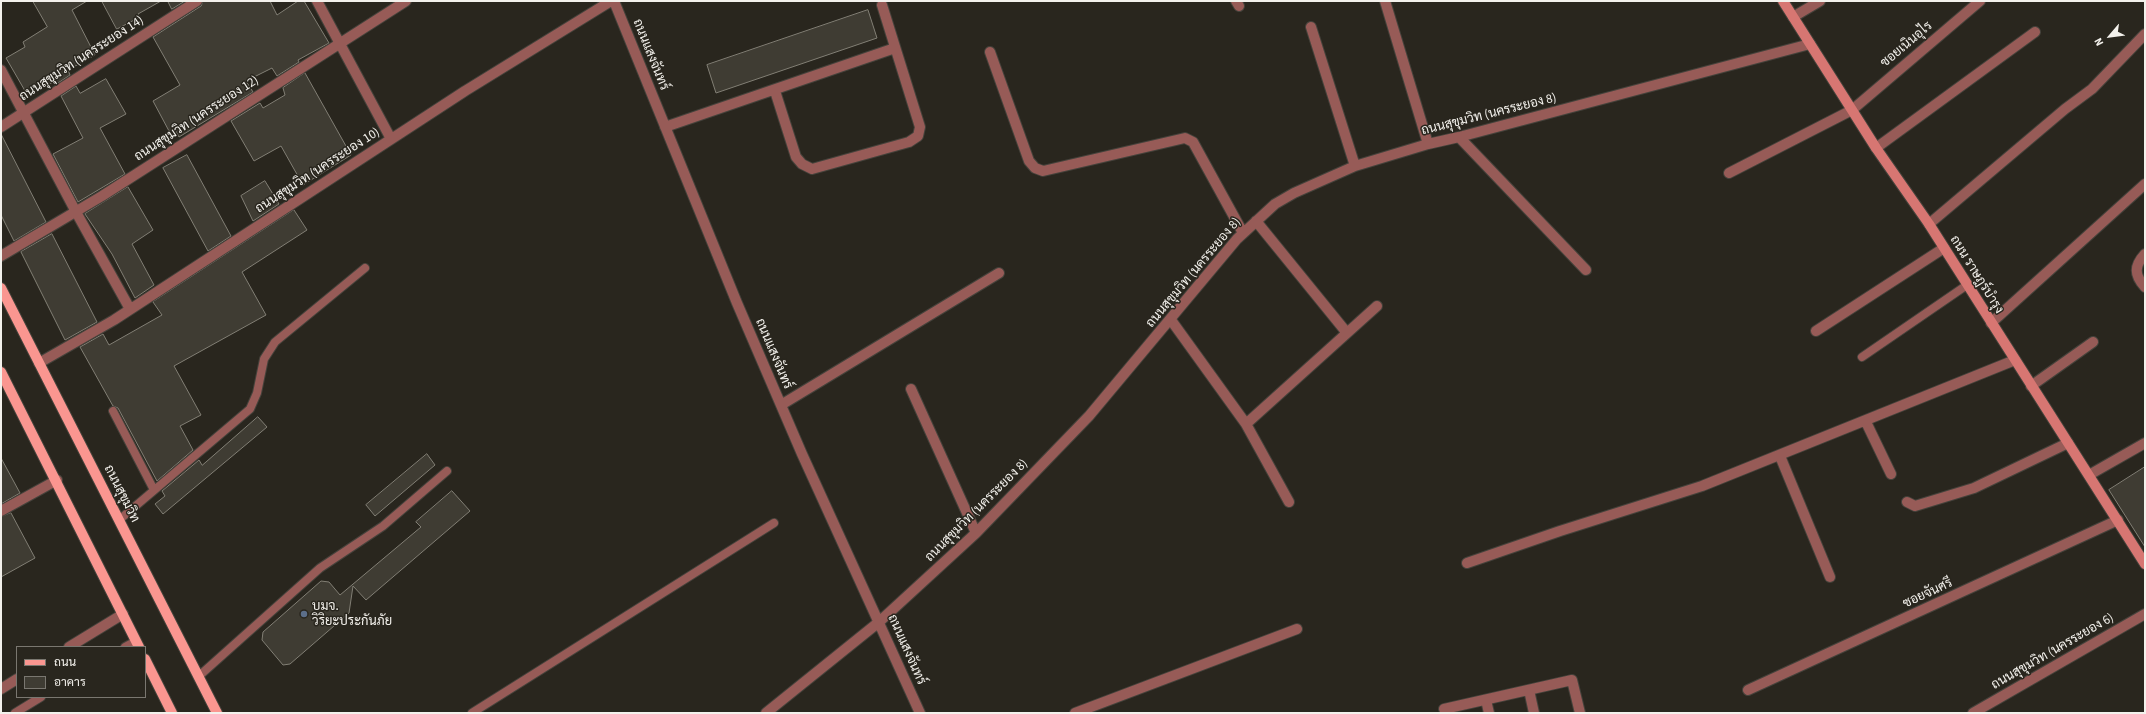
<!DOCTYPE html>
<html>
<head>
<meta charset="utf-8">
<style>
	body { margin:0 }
	#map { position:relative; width:2146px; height:714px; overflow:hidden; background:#29261e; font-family:"Source Sans 3",Sarabun,sans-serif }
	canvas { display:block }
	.frame { position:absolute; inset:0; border:2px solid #f3f1ec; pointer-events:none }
	.legend { position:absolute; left:16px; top:646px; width:130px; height:52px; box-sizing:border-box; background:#29261e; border:1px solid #7a7770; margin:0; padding:5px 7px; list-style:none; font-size:12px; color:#f3f1ec }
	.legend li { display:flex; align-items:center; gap:8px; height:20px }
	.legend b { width:20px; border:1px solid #7a7770 }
	.north { position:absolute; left:2090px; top:16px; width:40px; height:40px; -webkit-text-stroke:3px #29261e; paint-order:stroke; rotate:242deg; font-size:11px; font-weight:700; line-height:16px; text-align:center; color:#f3f1ec }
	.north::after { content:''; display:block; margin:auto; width:14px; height:18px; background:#f3f1ec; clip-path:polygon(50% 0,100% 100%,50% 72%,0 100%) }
</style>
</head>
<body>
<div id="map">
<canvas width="2146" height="714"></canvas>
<div class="frame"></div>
<ul class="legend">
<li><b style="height:5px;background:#fa9690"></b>ถนน</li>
<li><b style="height:11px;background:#3f3c33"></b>อาคาร</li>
</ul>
<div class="north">N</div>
</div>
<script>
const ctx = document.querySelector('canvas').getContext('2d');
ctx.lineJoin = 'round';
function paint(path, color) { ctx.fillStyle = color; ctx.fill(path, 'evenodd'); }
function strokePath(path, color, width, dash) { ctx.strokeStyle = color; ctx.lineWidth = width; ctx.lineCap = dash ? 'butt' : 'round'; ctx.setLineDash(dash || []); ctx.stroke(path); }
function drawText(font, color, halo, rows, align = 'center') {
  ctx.font = font + ' "Source Sans 3",Sarabun,sans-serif'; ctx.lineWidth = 3; ctx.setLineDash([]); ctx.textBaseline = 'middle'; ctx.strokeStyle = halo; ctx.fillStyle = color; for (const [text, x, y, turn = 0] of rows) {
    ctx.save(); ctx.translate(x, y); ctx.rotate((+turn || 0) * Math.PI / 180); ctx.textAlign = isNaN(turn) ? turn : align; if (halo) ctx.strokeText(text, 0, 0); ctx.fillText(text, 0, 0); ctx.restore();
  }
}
const building = new Path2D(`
	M33,1H87L72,10L95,55L68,70L70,75L55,85L53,82L28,96L6,58L25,47L23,42L47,27Z
	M102,1H161L138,14L140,17L117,29Z
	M168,1H185L172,9Z
	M203,1H270L277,15L298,1H304L329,43L298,60L299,62L277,76L272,68L246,81L253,92L179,137L174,128L169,131L153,101L180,85L153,37L201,6Z
	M868,10L877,38L716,93L707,65Z
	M305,73L351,155L303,185L281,146L254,161L231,121L260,103L263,108L285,95L283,88Z
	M106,79L126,114L100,128L125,174L78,202L53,154L83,138L61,96L76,86L80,93Z
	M1,134L46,222L14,241L1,215Z
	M187,155L231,236L208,251L163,168Z
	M265,181L279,204L253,221L241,196Z
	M128,187L153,230L132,244L154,285L135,298L112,254L85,214Z
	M294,210L307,230L242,272L266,315L174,366L201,415L180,426L193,450L157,481L118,408L113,406L80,347L103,334L109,345L162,315L153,302Z
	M52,234L97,322L65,340L21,252Z
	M258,417L267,427L163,514L155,504L165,496L162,491L199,460L202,465Z
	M427,454L435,465L375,516L366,505Z
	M1,458L20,493L1,504Z
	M2145,467V547L2109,490Z
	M452,491L470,511L366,600L353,586L349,613L290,664L283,665L262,640L263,632L321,581L329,582L340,595L421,527L416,522Z
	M11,513L35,558L1,577V517Z`);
const lane = new Path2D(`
	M1862,357L1967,285
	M113,411L154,490
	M119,520L250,409L257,393L264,359L275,342L365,268
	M125,647L136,641
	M199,676L320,568L383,526L447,471
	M15,713L41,697
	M472,713L774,523`);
const street = new Path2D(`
	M317,1L391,139
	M614,1L737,303L802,454L920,713
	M1236,1L1239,6
	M1385,1L1428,144
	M1793,17L1820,1
	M1311,27L1355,166
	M990,52L1029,161L1035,168L1043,171L1185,138L1193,142L1243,233
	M1,70L76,212L130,309
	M775,91L796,157L802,164L812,169L909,142L918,136L920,127L882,5
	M1,127L197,1
	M665,127L895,48
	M1459,137L1586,270
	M1876,148L2035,32
	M1729,173L1852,110L1980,1
	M1256,221L1347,333
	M1929,224L2065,109L2092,89L2145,34
	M2145,254C2134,266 2134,275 2145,287
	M1,256L102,196L406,1
	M1171,320L1246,424L1289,502
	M1991,323L2145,184
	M1816,331L1944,248
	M39,363L114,320L465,91L611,1
	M2031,386L2093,342
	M911,389L976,533
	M781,405L999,273
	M1866,422L1891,474
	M1246,424L1377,306
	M1780,456L1830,577
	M2089,475L2145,443
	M1907,502L1915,506L1974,488L2068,443
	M1,511L57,480
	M1467,563L1560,531L1702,486L2015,360
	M69,647L123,614
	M1,689L17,679
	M1529,690L1534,713
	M1748,690L2118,520
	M1486,700L1489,713
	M1444,709L1572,680L1580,713
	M766,713L879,622L976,533L1089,416L1237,239L1275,204L1294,193L1355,166L1428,144L1459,137L1810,44
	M1075,713L1297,629
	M1973,713L2145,614`);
const secondary = new Path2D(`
	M1783,1L1876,148L1929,224L2145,564`);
const primary = new Path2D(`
	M1,288L217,713
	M1,372L139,647
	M145,659L172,713`);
const markers = [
	[304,614,4,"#5c6f8a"]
];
const streetNames = [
	["ซอยเนินอุไร",1907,45,-40],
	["ถนนแสงจันทร์",650,55,68],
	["ถนนสุขุมวิท (นครระยอง 14)",82,59,-33],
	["ถนนสุขุมวิท (นครระยอง 8)",1489,115,-14],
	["ถนนสุขุมวิท (นครระยอง 12)",197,119,-33],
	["ถนนสุขุมวิท (นครระยอง 10)",318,171,-33],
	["ถนนสุขุมวิท (นครระยอง 8)",1194,273,-50],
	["ถนน ราษฎร์บำรุง",1976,275,58],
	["ถนนแสงจันทร์",773,354,67],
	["ถนนสุขุมวิท",121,494,63],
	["ถนนสุขุมวิท (นครระยอง 8)",977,511,-45],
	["ซอยจันศรี",1928,594,-25],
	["ถนนแสงจันทร์",906,650,66],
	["ถนนสุขุมวิท (นครระยอง 6)",2053,652,-30]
];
const poiNames = [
	["บมจ.",312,607],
	["วิริยะประกันภัย",312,622]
];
paint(building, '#3f3c33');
strokePath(building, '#827f75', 1);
strokePath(lane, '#45423b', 10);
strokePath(street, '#45423b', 12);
strokePath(secondary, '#45423b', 12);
strokePath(primary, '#45423b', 12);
strokePath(lane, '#975b57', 8);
strokePath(street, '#975b57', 10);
strokePath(secondary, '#d77672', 10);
strokePath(primary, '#fa9690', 10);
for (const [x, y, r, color] of markers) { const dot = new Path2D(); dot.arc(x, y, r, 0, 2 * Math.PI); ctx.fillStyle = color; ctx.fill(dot); strokePath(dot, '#29261e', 1.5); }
drawText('13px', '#f3f1ec', '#29261e', streetNames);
drawText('13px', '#f3f1ec', '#29261e', poiNames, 'left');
</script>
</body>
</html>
